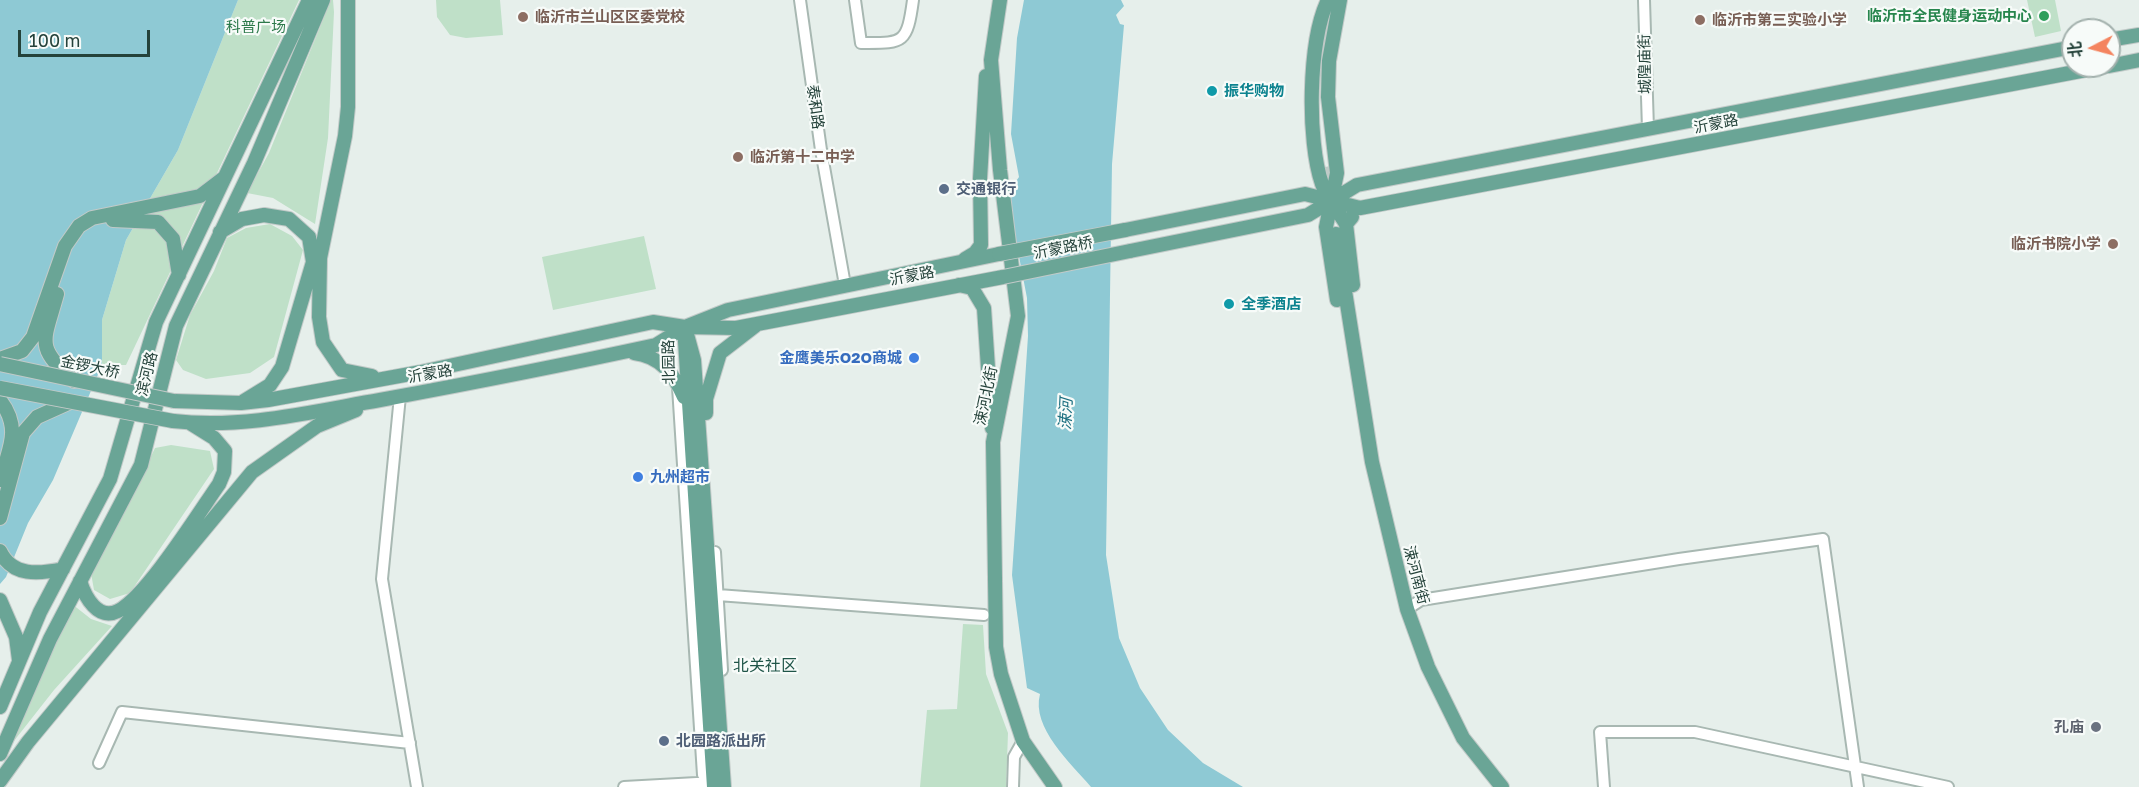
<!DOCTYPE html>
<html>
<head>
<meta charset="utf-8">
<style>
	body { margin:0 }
	#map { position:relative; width:2139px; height:787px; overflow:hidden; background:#e6efeb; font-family:"Golos Text","Noto Sans SC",sans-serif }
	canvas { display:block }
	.north { position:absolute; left:2061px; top:18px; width:60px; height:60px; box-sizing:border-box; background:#f7fbf9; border:2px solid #a3b1ad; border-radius:50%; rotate:264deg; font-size:16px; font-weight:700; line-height:24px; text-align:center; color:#24423a }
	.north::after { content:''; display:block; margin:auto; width:21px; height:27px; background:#f4845f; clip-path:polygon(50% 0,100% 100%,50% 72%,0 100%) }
	.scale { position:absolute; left:18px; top:30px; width:132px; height:27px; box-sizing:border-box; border:3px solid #24423a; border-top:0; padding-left:8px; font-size:18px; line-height:21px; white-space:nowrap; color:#24423a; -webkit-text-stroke:4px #f7fbf9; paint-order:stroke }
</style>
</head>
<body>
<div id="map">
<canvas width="2139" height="787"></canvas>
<div class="north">北</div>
<div class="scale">100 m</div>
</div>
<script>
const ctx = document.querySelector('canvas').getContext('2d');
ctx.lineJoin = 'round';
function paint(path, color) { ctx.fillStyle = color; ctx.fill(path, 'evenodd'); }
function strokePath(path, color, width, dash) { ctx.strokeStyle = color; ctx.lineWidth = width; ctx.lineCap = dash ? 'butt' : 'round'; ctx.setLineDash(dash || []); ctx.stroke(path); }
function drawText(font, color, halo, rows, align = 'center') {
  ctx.font = font + ' "Golos Text","Noto Sans SC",sans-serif'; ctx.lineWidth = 4.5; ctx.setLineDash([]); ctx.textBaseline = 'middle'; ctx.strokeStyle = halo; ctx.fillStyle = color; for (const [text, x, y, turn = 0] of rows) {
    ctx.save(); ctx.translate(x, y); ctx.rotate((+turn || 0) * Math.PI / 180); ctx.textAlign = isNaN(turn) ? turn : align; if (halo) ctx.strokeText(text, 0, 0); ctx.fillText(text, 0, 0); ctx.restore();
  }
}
const green = new Path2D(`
	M238,0H299L126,365H102V320L126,240L178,150Z
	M331,0H333L334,12L328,138L315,224L273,198L247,193L269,153Z
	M500,0L503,35L466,38L450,35L437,17L436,0Z
	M2027,0H2055L2061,31L2035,37Z
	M270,224L292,236L303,250L274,357L250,373L206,379L183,370L176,360L190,315L214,271L227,238L246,228Z
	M644,236L656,289L553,310L542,257Z
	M171,445L210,451L214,469L130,593L110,599L94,590L91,573L115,531L155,448Z
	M72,604L91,619L112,626L54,690L10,746Z
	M963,624L983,625L986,674L1008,733L1006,787H920L927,710L957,709Z`);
const water = new Path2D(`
	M0,0H238L178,150L126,240L102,320V365L53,480L28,523L6,577L0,584Z
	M1024,0H1121L1124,6L1116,15L1120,24L1124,25L1112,164L1106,555L1119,638L1140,688L1168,730L1203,763L1243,787H1091C1071,763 1031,728 1040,694L1027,688L1012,575L1028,336L1027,298L1007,194L1019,177L1011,134L1017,38Z`);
const majorTunnel = new Path2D(`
	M1325,167L1336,234`);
const minor = new Path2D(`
	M800,0L821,150L845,285
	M855,0L861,43C903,43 907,45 913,0
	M1644,0L1648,129
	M678,387L703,775L714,782L711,787
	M400,396L382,579L417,787
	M715,552L722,670
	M718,595L984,615
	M1407,609L1421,600L1679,559L1823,539L1858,787
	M99,763L122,712L410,743
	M624,787L715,782
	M1013,787L1014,757L1023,741
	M1604,787L1600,732H1695L1948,787`);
const major = new Path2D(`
	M348,0V107L345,136L320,258L319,317L323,342L342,370L372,376
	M1000,0L991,60L1000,170L1018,316L993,442L996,647L1001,674L1023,741L1055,787
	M1328,0C1308,41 1307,141 1322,184C1327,198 1338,211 1346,224
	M2109,40L2139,35
	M2109,66L2139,60
	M1352,217L1346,224L1353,285
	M113,220L158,222L173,239L179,275
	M1125,230L1305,194L1360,208L2107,66
	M220,232L242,219L264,215L289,219L309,237L313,262L282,367L270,385L244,401
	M1336,234L1372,462L1407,609L1428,667L1463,738L1502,787
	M1130,251L1308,215L1357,185L2073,47
	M965,259L975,253L981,245L980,179L986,76
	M959,285L972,288L984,308L992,428
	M57,294C44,342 34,346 74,381
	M1337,300L1326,227L1337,173L1328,97L1329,61L1340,0
	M685,327L694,360L724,787
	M685,341L714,787
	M634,353C660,356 674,374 684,397
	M0,359L22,351L33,337L65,246L79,226L92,218L200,196L225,177
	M0,400C22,429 9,449 0,480
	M174,401L241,403L268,400L421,372L653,322L685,327L736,328L1003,277
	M706,413V399L720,353L755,326
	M173,421C243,429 311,412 380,400C472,383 564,365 656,345L685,327L728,310L999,254
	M0,518L23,433L37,417L68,403
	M0,551C12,577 39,574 63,569
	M80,581C85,597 98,621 118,611C147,596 198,514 219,484L224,472L225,451L214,438L190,423
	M0,600L16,637L19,660
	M0,707L40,612L110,479L156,322L309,0
	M0,754L50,639L141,465L176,326L254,163L323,0
	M0,781L28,742L252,472L317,426L356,410`);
const majorBridge = new Path2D(`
	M999,254L1125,230
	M1003,277L1130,251
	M0,364L174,401
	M0,388L173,421`);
const markers = [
	[2044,16,6,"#2e9e5b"],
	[523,17,6,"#8d6e63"],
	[1700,20,6,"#8d6e63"],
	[1212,91,6,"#0f9aa8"],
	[738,157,6,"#8d6e63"],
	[944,189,6,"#5c6f8a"],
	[2113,244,6,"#8d6e63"],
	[1229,304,6,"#0f9aa8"],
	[914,358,6,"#3f7fe0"],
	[638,477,6,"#3f7fe0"],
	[2096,727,6,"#6b7280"],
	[664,741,6,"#5c6f8a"]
];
const leisureNames = [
	["临沂市全民健身运动中心",2032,16]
];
const educationNames = [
	["临沂市兰山区区委党校",535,17],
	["临沂市第三实验小学",1712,20],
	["临沂第十二中学",750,157],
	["临沂书院小学",2101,244,"right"]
];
const parkNames = [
	["科普广场",256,27]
];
const streetNames = [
	["城隍庙街",1645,64,-91],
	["泰和路",815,107,82],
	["沂蒙路",1716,124,-11],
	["沂蒙路桥",1063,248,-11],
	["沂蒙路",912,276,-11],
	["北园路",669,362,-91],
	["金锣大桥",90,367,12],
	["滨河路",147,374,-76],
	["沂蒙路",430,374,-10],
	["涑河北街",986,396,-78],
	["涑河南街",1416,575,75]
];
const cultureNames = [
	["振华购物",1224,91],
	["全季酒店",1241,304]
];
const serviceNames = [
	["交通银行",956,189],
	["北园路派出所",676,741]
];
const shopNames = [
	["金鹰美乐O2O商城",902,358],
	["九州超市",650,477,"left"]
];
const worshipNames = [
	["孔庙",2084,727]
];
const waterNames = [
	["涑河",1066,414,-87]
];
const neighbourhoodNames = [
	["北关社区",765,666]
];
paint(green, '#bfe0c8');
paint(water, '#8ec9d4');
strokePath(majorTunnel, '#bfccc8', 14, [14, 7]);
strokePath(minor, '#a8b8b2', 14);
strokePath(major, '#c2cac8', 16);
strokePath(minor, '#fff', 10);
strokePath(major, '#6aa596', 14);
strokePath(majorBridge, '#c2cac8', 16, []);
strokePath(majorBridge, '#6aa596', 14);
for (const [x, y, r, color] of markers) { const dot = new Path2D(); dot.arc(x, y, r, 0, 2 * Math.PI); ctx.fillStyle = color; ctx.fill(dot); strokePath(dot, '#f7fbf9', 2); }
drawText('bold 15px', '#27864d', '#f7fbf9', leisureNames, 'right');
drawText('bold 15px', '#785e54', '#f7fbf9', educationNames, 'left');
drawText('15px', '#2d7a4b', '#f7fbf9', parkNames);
drawText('15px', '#24423a', '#f7fbf9', streetNames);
drawText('bold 15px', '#0d838f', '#f7fbf9', cultureNames, 'left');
drawText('bold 15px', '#4e5e75', '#f7fbf9', serviceNames, 'left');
drawText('bold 15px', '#366cbe', '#f7fbf9', shopNames, 'right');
drawText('bold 15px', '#5b616d', '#f7fbf9', worshipNames, 'right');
drawText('italic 16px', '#1c6f80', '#f7fbf9', waterNames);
drawText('16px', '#1f5548', '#f7fbf9', neighbourhoodNames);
</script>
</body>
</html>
